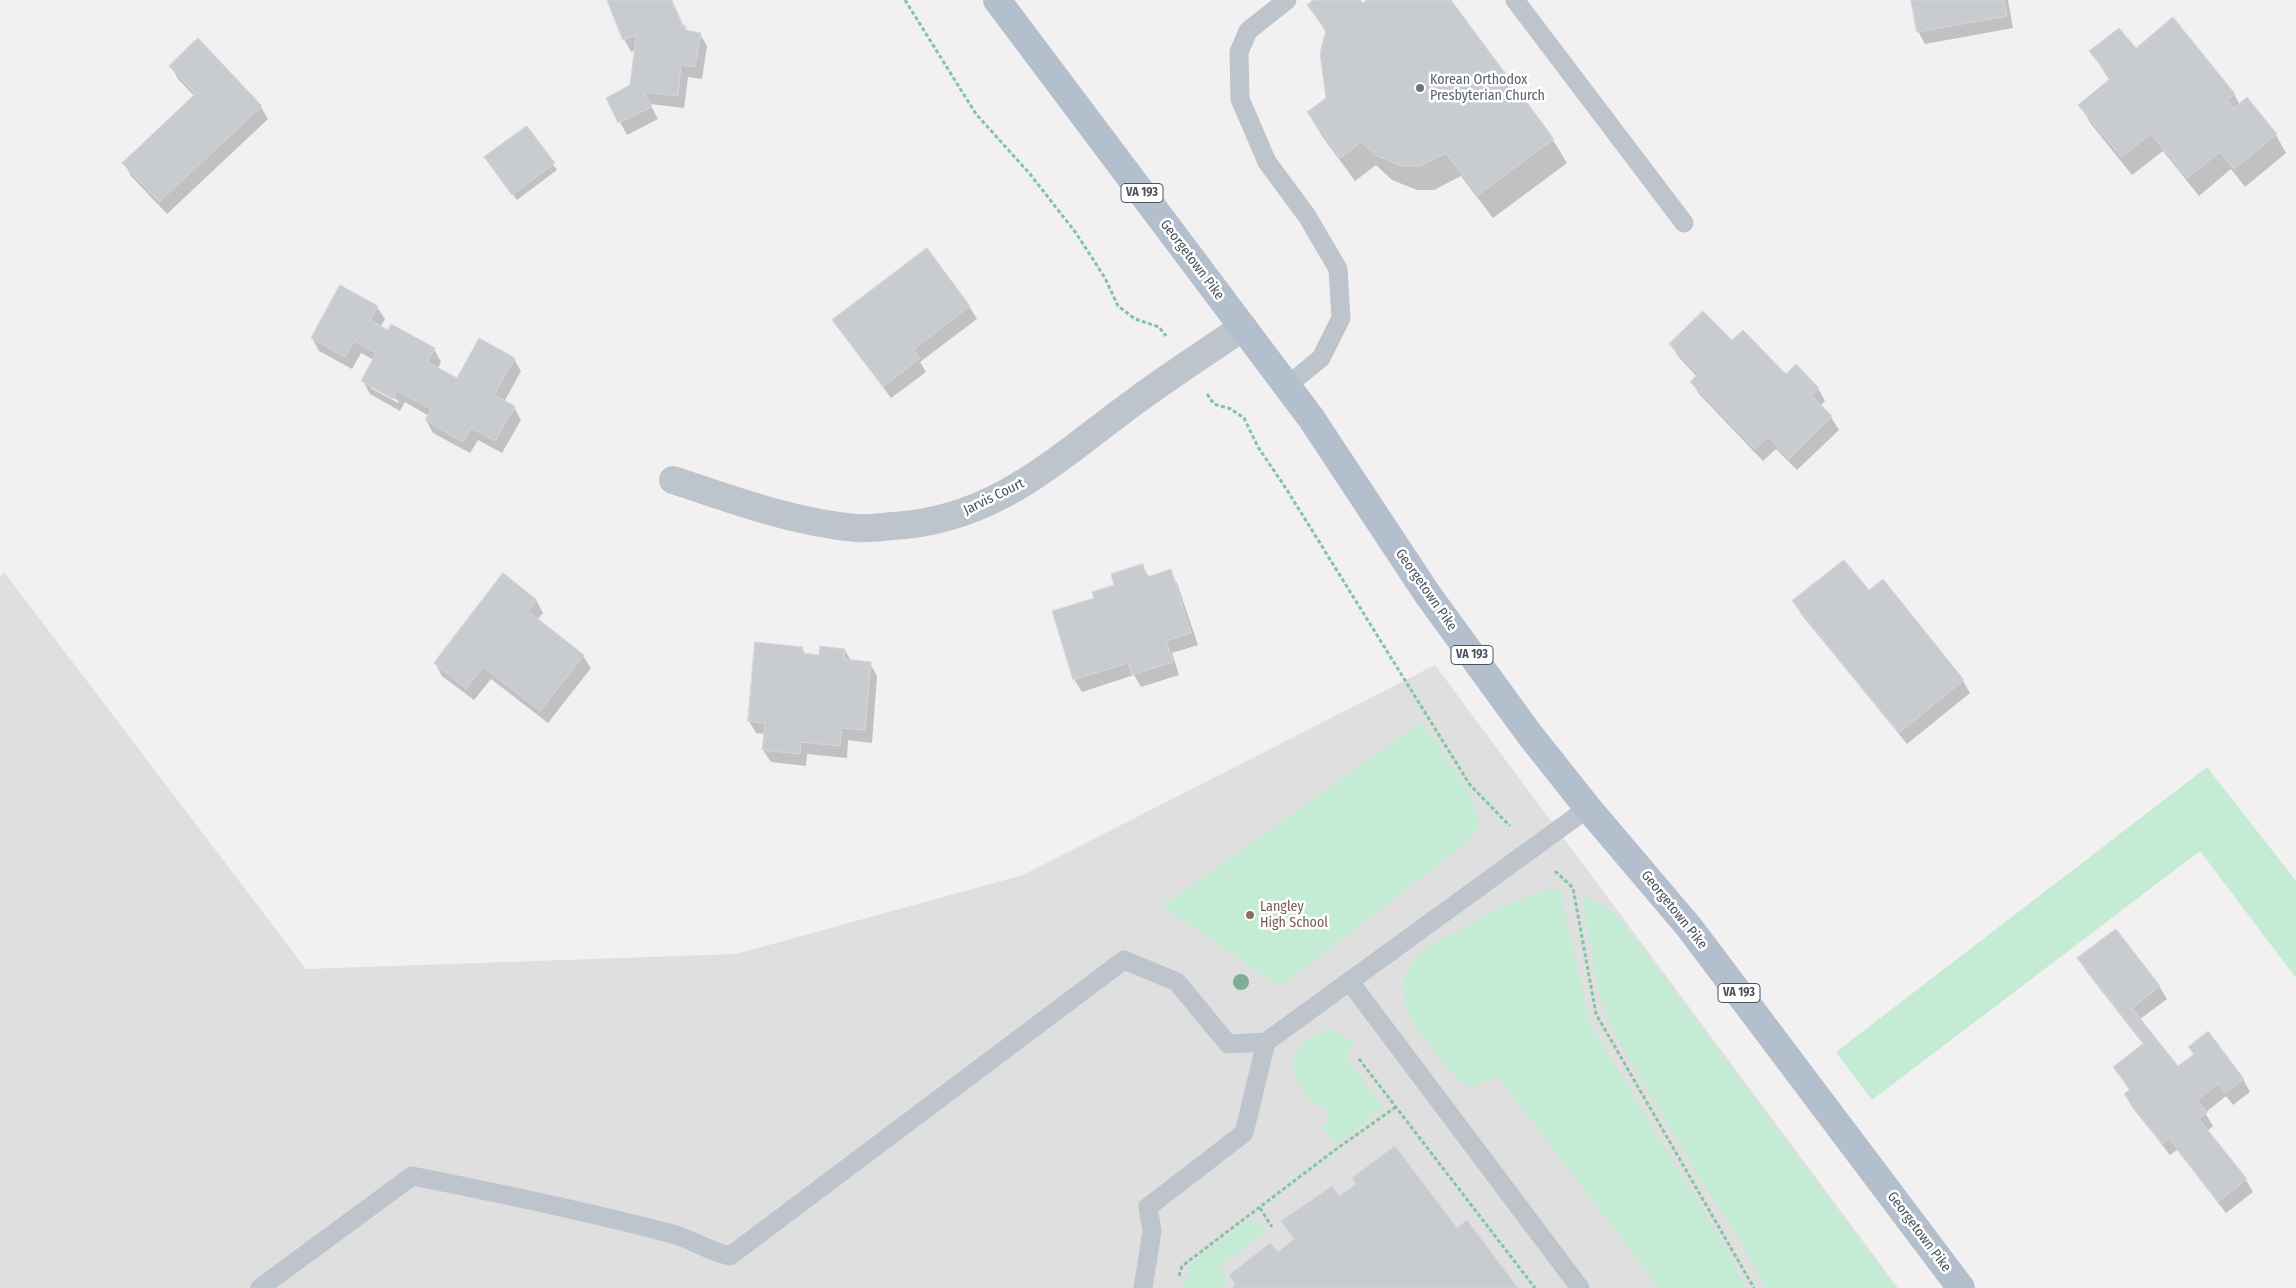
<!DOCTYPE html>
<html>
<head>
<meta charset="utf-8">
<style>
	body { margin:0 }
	canvas { display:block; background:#f2f0f0 }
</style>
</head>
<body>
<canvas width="2296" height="1288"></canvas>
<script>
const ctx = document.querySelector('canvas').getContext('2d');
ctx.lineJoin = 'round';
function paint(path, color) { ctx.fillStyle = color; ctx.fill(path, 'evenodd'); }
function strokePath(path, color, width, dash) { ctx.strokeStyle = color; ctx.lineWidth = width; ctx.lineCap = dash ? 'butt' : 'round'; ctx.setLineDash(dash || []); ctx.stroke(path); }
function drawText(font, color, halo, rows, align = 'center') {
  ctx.font = font + ' "Fira Sans Condensed",sans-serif'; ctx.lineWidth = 5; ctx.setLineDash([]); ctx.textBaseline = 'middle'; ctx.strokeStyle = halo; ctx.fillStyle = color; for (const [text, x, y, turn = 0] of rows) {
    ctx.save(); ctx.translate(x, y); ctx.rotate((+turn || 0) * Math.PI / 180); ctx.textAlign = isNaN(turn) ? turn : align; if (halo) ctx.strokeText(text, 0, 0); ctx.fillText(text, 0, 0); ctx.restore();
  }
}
const education = new Path2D(`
	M4,572L306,969L736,954L1023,875L1435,665L1898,1288H0V576Z`);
const green = new Path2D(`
	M1421,722C1433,739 1480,803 1479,820C1479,830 1469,839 1462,846L1280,987L1162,906Z
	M2207,767L2296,881V978L2200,851L1872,1100L1836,1052Z
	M1559,888L1590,1024L1722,1242L1746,1288H1659L1497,1075C1487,1081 1478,1089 1466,1085C1456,1081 1418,1031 1412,1021C1407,1011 1402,995 1403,984C1404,974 1417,955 1425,949C1432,943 1443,939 1452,934C1483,917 1524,893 1559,888Z
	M1582,895L1603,904L1624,924L1896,1288H1765L1738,1236L1703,1184L1612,1029L1599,995Z
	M1329,1030L1353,1040L1346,1057L1384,1108L1335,1144L1321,1126L1331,1116L1320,1104L1316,1107C1309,1098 1297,1086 1294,1074C1288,1051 1309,1035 1329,1030Z
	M1247,1221L1260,1223L1266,1230L1219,1268L1228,1280L1220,1288H1182L1191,1263Z`);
const shadow = new Path2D(`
	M608,0H672L684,27L689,32L700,34L707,46L702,79L688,77L684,108L650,104L658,119L627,135L607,98L631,86L636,50L631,52L624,39Z
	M1316,0H1359L1363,5L1370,0H1449L1553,140L1567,163L1493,218L1461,176L1434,190H1417L1392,180L1376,165L1355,181L1322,136L1308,113L1327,99V34L1309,5Z
	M1912,0H2008L2013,28L1925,44L1918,31Z
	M2135,50L2234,94L2240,105L2276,135L2286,153L2245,187L2231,169L2199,196L2163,151L2132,175L2091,124L2080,105L2110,81L2091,51Z
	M171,66L261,107L268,119L167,214L131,176L124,163L195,97L178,79Z
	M526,127L557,170L517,200L489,163Z
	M969,306L977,319L920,362L926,372L891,398L834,321Z
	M377,307L385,319L380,328L434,349L441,362L438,368L458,379L514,359L521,371L504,402L514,407L521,420L502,453L478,440L470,453L433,433L426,420L429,416L405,402L400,411L370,394L363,381L374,360L361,353L352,369L319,351L312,338ZM371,385L399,401L398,403L371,388Z
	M1732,342L1786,376L1818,388L1825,401L1820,406L1831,417L1839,430L1797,470L1776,449L1763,461L1699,394L1692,382L1697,377L1678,356L1671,344Z
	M1142,565L1149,577L1170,571L1177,583L1198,645L1172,653L1179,675L1141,687L1134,675L1082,692L1074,679L1095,598Z
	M1883,581L1963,681L1970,693L1907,744L1801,614L1794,602L1869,592Z
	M536,600L543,613L537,620L583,656L591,668L548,723L491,679L474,700L442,676L435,663Z
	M802,648L806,655L820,656L845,650L851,661L870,663L877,676L872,743L848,740L847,758L807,754L806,766L771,762L763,750L765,734L756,733L749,721Z
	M2079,959L2159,986L2167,999L2140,1019L2178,1068L2194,1055L2190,1047L2243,1079L2250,1092L2233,1105L2226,1096L2205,1113L2213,1126L2207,1131L2246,1180L2253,1192L2226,1213L2177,1150L2170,1155L2132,1107L2125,1094L2130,1091L2114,1067L2144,1045L2086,971Z`);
const building = new Path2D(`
	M607,0H671L682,24L679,25L686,26L685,30L701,33L695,67L681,65L678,96L644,92L652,107L618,123L606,98L630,85L636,37V35L623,40Z
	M1314,0H1360L1363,3L1367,0H1451L1554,139L1478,195L1446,153L1420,166H1402L1377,156L1361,142L1340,158L1307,112L1326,98L1320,53L1326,30L1307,5Z
	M1911,0H2004L2007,16L1917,32Z
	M2173,17L2235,94L2227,100L2234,108L2247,97L2277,134L2234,169L2220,152L2187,178L2151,134L2121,157L2078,105L2111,78L2089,51L2119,28L2136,48Z
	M198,38L262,106L159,202L122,163L195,94L169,66Z
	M527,126L555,163L512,195L484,157Z
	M927,248L970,306L913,350L920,358L883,387L832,320Z
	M340,285L378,306L370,320L388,330L391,324L435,348L427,362L457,378L479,338L515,358L494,395L515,406L495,441L471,428L463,442L425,420L431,409L397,391L393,399L361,381L376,353L354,341L345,357L311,338Z
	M1703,311L1732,340L1743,330L1786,374L1796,364L1819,388L1811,395L1832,416L1789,459L1768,437L1755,449L1690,382L1698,374L1669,344Z
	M1844,560L1869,590L1883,579L1964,680L1899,733L1792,601Z
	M1143,564L1147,577L1171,569L1191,633L1166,641L1173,662L1132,675L1128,663L1073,680L1052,611L1094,598L1092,592L1114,585L1111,574Z
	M503,573L537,600L528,611L584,655L540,711L483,667L466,689L434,663Z
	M755,642L803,647L802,653L819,655L820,646L845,649L844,659L871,662L865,730L842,728L840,746L801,742L800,754L762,750L765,723L748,721Z
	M2116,929L2160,986L2132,1008L2178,1066L2194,1054L2188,1047L2208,1031L2244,1079L2225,1093L2218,1084L2197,1100L2207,1113L2199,1119L2247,1179L2218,1202L2169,1138L2162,1144L2124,1094L2130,1089L2113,1067L2144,1043L2077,958Z
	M1395,1146L1457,1228L1467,1220L1518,1288H1231L1235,1284L1229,1275L1270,1243L1278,1252L1294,1239L1281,1221L1332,1186L1339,1196L1356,1184L1352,1178Z`);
const path = new Path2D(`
	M905,0L976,114L1030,174L1076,233L1105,278L1118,306L1135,319L1159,327L1166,336
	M1207,394L1214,404L1231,409L1244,418L1258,447L1287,490L1470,785L1510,826
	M1555,871L1573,888L1596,1014L1754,1288
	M1359,1059L1535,1288
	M1260,1208L1272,1227
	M1179,1276L1182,1266L1339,1147L1396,1107`);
const lane = new Path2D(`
	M1515,0L1684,223
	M1287,386L1321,358L1341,318L1338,269L1307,216L1267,162L1240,99L1239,52L1248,31L1287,0
	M1350,982L1580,1288
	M260,1288L412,1176C499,1193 584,1211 669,1233C691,1238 706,1251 730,1256L1124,960L1177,982L1228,1044L1266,1042L1588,808
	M1143,1288L1152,1231L1148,1207L1244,1133L1266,1042`);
const street = new Path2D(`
	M673,480C733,500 792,522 856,528C868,529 881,527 893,526C997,520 1057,458 1137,400C1171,375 1207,352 1243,327`);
const primary = new Path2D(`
	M997,0L1311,418L1428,595L1530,735L1588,808L1689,927L1961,1288`);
const trees = [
	[1241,982]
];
const markers = [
	[1420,88,5,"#6b7280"],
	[1250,915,5,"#8d6e63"]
];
const shields = [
	[1142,193,42],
	[1472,655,42],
	[1739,993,42]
];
const shieldNames = [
	["VA 193",1142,193],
	["VA 193",1472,655],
	["VA 193",1739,993]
];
const worshipNames = [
	["Korean Orthodox",1430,80],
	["Presbyterian Church",1430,96]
];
const streetNames = [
	["Georgetown Pike",1192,260,53],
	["Jarvis Court",994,497,-26],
	["Georgetown Pike",1426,590,55],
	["Georgetown Pike",1674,910,51],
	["Georgetown Pike",1919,1232,53]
];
const educationNames = [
	["Langley",1260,907],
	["High School",1260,923]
];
paint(education, '#e0dfe0');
paint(green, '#c4ebd3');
paint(shadow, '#0003');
paint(building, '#c8cbcf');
strokePath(building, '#d5d7db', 1);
strokePath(path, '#7fc6a3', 3, [4, 2.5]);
strokePath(lane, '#bdc4cb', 19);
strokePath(street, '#bdc4cb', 28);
strokePath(primary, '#b3bfcc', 28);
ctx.fillStyle = '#7fad96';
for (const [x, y] of trees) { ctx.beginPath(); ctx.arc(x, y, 8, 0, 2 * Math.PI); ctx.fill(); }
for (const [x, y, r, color] of markers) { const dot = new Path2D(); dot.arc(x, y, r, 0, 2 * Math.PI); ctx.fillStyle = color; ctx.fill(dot); strokePath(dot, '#fff', 2); }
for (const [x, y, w] of shields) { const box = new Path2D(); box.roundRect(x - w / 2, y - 9.5, w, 19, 4); ctx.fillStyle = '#fff'; ctx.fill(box); strokePath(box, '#4a535c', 1); }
drawText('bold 12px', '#4a535c', null, shieldNames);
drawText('14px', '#5b616d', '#fff', worshipNames, 'left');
drawText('14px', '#4a535c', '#fff', streetNames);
drawText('14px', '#785e54', '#fff', educationNames, 'left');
</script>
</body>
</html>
